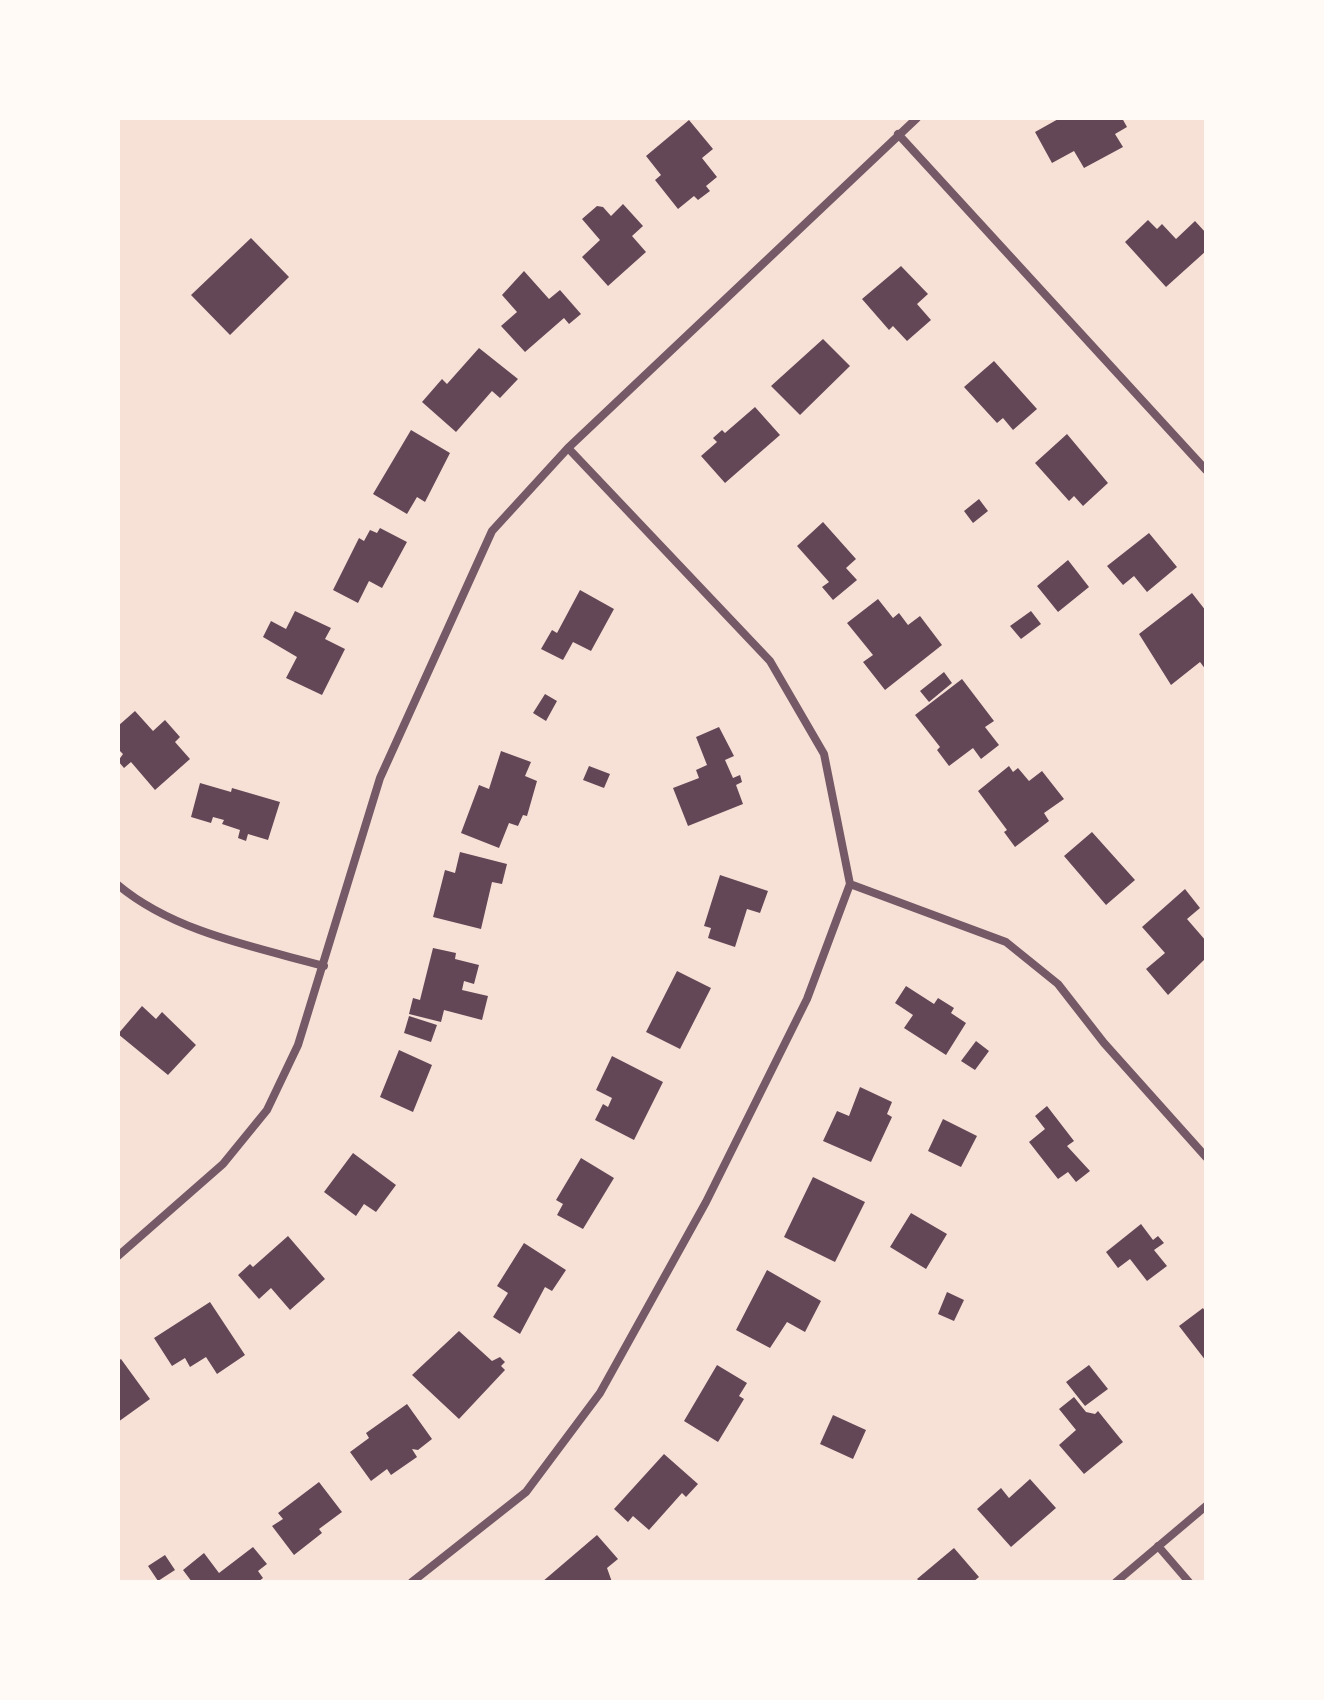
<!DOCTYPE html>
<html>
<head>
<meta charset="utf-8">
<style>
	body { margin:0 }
	#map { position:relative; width:1324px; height:1700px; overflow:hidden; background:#f7e1d7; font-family:Barlow,sans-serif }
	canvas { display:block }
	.frame { position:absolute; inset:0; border:120px solid #fffaf5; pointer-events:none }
</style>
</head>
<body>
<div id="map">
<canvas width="1324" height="1700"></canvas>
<div class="frame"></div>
</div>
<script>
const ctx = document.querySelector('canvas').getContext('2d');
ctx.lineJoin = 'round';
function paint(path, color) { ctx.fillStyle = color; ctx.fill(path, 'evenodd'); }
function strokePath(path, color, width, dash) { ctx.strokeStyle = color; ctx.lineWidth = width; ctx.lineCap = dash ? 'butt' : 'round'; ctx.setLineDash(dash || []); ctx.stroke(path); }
const building = new Path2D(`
	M1060,118H1122L1127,127L1115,134L1123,147L1084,168L1074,151L1052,163L1035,132Z
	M689,120L713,149L702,158L717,177L706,186L710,191L698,200L694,196L678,209L655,180L661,175L646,156Z
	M623,204L643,226L632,236L646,252L608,286L582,257L600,240L582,219L597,206L603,207L611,216Z
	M1148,220L1157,229L1162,224L1176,239L1195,221L1206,233V251L1166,287L1125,242Z
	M251,238L289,277L230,335L191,295Z
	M901,266L928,294L917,304L931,320L907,341L893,326L889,330L862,299Z
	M524,271L549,299L560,290L581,314L569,324L564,318L525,352L501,326L517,312L502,295Z
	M823,339L850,366L800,415L771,386Z
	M479,348L518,379L500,398L492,391L456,432L422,402L442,379L447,384Z
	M994,361L1037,409L1013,430L1003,418L997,423L964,387Z
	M755,407L780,435L725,483L701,456L717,442L713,438L722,430L725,433Z
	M411,430L450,453L425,502L417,497L407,514L373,494Z
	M1067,434L1108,483L1083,506L1074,496L1069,501L1035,463Z
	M979,499L988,511L973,523L964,511Z
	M823,522L856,559L846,568L857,580L833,600L822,587L829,582L797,546Z
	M380,528L407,542L382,588L369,581L358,603L333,590L359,538L364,541L370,530L377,533Z
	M1149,533L1177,567L1147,592L1134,576L1123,585L1107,566Z
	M1068,560L1089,587L1058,612L1037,586Z
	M580,590L614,609L591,651L573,642L563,660L541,649L552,630L557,633Z
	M1192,593L1206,611V670L1200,662L1171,685L1139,634Z
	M878,599L893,618L899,613L908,625L920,616L942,645L885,690L863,662L873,655L847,623Z
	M295,611L331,628L325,639L345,649L322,695L286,678L297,657L263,637L271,621L286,629Z
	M1031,611L1041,624L1021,639L1010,626Z
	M944,672L952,683L929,702L920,691Z
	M962,679L994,721L985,727L999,745L981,759L973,748L949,766L937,750L940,747L915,715Z
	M545,694L557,701L546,721L533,713Z
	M135,711L153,731L165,720L180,737L175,742L190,759L155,790L131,762L124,768L118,761L123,754L118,749V726Z
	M719,727L734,756L725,760L733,778L740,775L742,782L736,785L743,804L688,826L673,788L699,778L696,770L707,765L696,737Z
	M501,751L531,762L525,776L537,781L527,816L523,815L518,826L509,823L499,848L461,833L479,785L489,789Z
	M589,766L610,774L604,788L583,780Z
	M1009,766L1013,772L1018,768L1029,781L1042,771L1064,799L1044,813L1049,821L1015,847L1004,832L1007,830L978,791Z
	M200,783L231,792L232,788L280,802L268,840L248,834L246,841L238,838L240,830L222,824L224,820L213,817L211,823L191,817Z
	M1092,832L1135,880L1106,905L1064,856Z
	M460,852L507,864L502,884L492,882L481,929L433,917L445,870L455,873Z
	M720,875L768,891L760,913L747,909L735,947L708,938L711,928L704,926Z
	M1185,889L1200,908L1187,919L1206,941V958L1168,995L1146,969L1165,953L1142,927Z
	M433,948L456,953L455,959L479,965L474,984L464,981L462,990L488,996L482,1020L444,1010L441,1022L409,1014L413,998L420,1000Z
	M677,971L711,988L680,1049L646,1032Z
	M906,986L934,1004L938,998L954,1008L951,1013L966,1023L946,1055L904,1028L913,1015L895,1003Z
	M142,1006L156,1019L162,1012L196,1045L168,1075L118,1034Z
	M409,1016L437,1025L431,1042L404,1033Z
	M976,1041L989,1051L975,1070L961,1061Z
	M399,1050L432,1065L413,1112L380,1097Z
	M612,1056L663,1082L634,1140L595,1120L603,1104L608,1107L612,1098L596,1090Z
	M860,1087L892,1102L887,1114L892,1117L871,1162L823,1141L837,1111L849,1116Z
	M1047,1106L1074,1141L1067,1146L1090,1171L1076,1182L1068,1172L1058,1179L1029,1142L1045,1129L1035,1116Z
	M943,1119L977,1136L961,1167L928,1151Z
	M353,1153L396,1185L376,1212L364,1204L356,1216L324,1192Z
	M581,1158L614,1178L583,1229L557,1215L563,1204L556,1200Z
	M813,1177L865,1202L835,1262L784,1237Z
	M911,1213L947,1234L926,1269L890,1247Z
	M1141,1224L1153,1240L1158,1236L1164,1243L1154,1250L1167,1266L1147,1281L1130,1259L1118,1268L1106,1252Z
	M288,1236L325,1279L290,1310L271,1288L259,1299L238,1275L250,1264L253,1267Z
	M524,1243L566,1270L552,1291L545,1287L520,1334L493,1317L508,1293L497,1286Z
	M767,1270L821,1301L805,1332L787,1322L770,1348L736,1330Z
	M947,1292L964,1300L954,1321L938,1314Z
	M210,1302L245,1355L217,1374L206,1357L190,1367L185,1358L172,1366L154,1338Z
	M1203,1308L1206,1313V1361L1179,1326Z
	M459,1331L492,1361L500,1357L505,1362L501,1366L505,1370L459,1419L412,1375Z
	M121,1359L150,1399L118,1422V1361Z
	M717,1365L747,1383L739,1396L744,1399L718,1442L684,1421Z
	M1089,1365L1108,1389L1085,1406L1066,1382Z
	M1074,1397L1086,1412L1095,1414L1098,1411L1123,1442L1084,1474L1059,1445L1076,1430L1059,1409Z
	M407,1404L432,1439L418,1450L412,1449L417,1457L391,1475L387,1469L371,1481L350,1452L369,1438L366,1433Z
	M833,1415L866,1430L853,1459L820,1444Z
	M664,1454L698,1484L686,1497L682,1493L649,1530L633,1516L628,1522L614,1509Z
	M1030,1479L1056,1508L1011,1547L977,1509L1001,1488L1009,1498Z
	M319,1482L342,1512L319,1529L322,1533L294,1555L272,1526L283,1519L278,1513Z
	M597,1535L618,1559L607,1568L612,1582H542Z
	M253,1547L267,1564L258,1571L263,1578L258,1582H192L183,1570L204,1553L219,1573Z
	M954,1548L979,1577L973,1582H920L917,1579Z
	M165,1555L175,1570L158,1581L148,1566Z`);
const minor = new Path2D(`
	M898,134L1206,470
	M850,884L1006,942L1058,984L1104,1043L1206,1157
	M118,885C174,932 255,947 324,966
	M118,1256L223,1164L267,1110L298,1045L380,778L492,531L568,448L917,118
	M1158,1546L1189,1582
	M412,1582L526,1492L600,1393L706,1202L807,999L850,884L824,754L770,661L568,448
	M1116,1582L1206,1506`);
paint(building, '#644757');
strokePath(minor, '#755966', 8);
</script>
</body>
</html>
